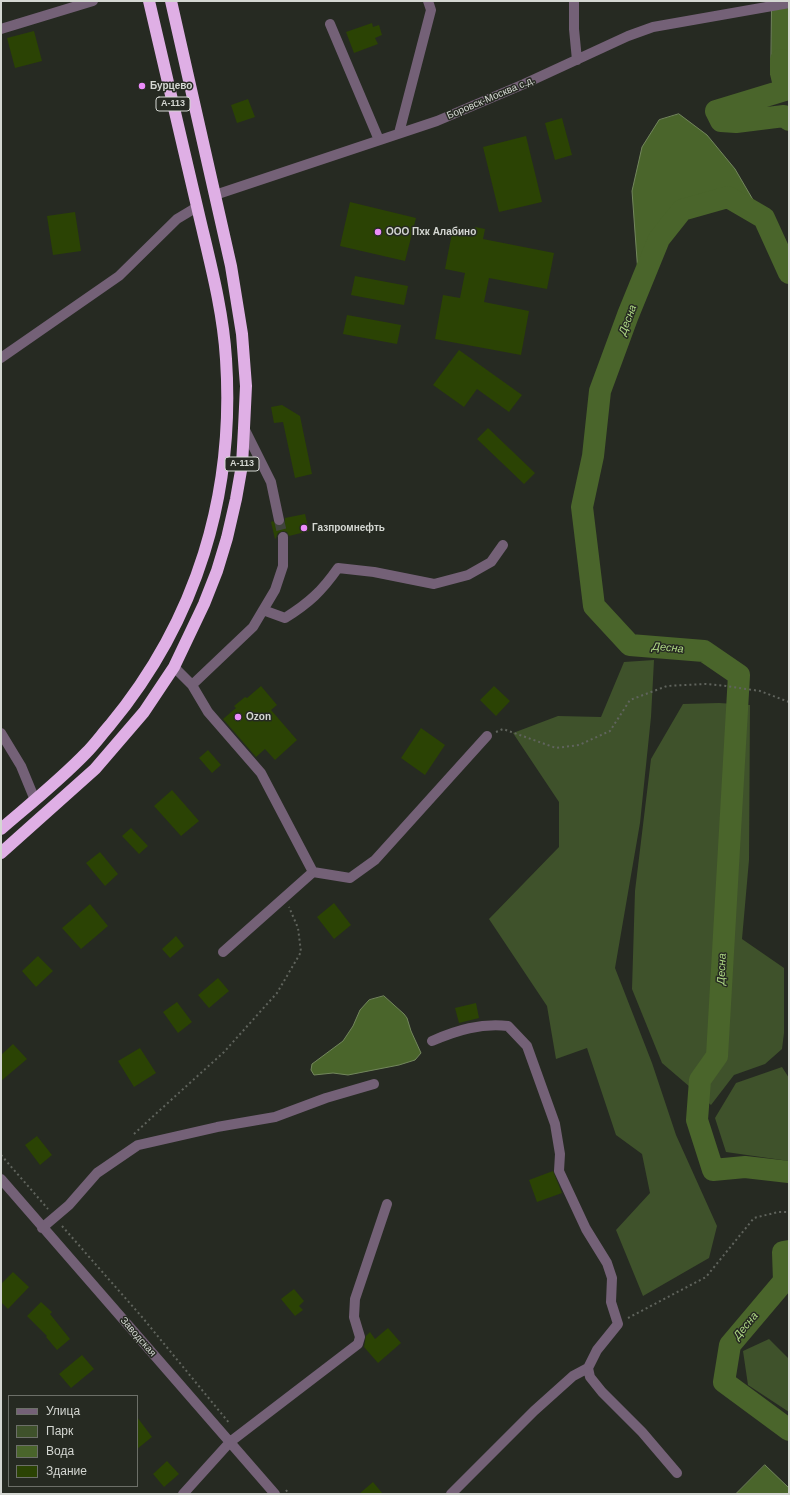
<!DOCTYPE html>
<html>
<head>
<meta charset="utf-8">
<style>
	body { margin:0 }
	#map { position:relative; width:790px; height:1495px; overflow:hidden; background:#262a22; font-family:Helvetica,sans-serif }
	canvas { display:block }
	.frame { position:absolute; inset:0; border:2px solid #d4d7d2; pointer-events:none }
	.legend { position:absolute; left:8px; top:1395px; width:130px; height:92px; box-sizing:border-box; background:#262a22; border:1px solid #6c6f68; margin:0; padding:5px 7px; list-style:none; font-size:12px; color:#d4d7d2 }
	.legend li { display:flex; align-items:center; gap:8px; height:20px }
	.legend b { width:20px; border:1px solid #6c6f68 }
</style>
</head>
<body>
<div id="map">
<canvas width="790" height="1495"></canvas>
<div class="frame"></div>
<ul class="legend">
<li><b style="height:5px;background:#746177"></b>Улица</li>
<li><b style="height:11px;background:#3f522b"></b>Парк</li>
<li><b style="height:11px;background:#4a652b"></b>Вода</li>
<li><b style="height:11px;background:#2b4304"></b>Здание</li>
</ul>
</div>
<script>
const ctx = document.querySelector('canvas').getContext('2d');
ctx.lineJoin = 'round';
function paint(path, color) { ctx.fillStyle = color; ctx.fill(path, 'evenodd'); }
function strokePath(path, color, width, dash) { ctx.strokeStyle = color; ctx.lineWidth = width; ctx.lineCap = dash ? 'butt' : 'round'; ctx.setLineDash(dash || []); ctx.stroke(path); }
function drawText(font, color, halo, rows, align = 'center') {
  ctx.font = font + ' Helvetica,sans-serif'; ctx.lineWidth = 3; ctx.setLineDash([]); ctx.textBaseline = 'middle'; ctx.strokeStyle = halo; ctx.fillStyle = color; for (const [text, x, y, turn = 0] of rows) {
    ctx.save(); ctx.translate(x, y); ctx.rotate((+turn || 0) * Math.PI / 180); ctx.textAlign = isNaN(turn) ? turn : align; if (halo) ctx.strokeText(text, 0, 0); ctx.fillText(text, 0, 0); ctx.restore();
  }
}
const green = new Path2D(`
	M654,660L651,717L640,823L615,968L652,1063L676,1135L717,1226L709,1258L643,1296L616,1230L650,1193L642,1154L616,1135L587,1048L556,1059L547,1006L489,919L559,847V802L513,733L558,716L601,717L624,662Z
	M719,703L750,705L749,860L742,939L784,968V1033L782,1049L765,1064L734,1075L711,1105L662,1063L632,989L635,891L651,759L683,704Z
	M782,1067L789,1078V1161L726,1152L715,1118L736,1083Z
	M769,1339L789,1359V1412L748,1385L743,1351Z`);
const water = new Path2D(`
	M772,1H789V76L785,90L771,75Z
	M679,114L707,135L735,169L766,222L728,197L682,210L659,239L639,287L632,191L642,147L659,120Z
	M384,996L404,1014L407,1018L411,1031L421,1053L415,1060L399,1065L348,1075L333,1073L314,1075L311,1070L312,1064L343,1041L353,1026L360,1010L369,1000Z
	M765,1465L789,1488V1494H736Z`);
const river = new Path2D(`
	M781,60V73L785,90L716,111L721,121L736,122L784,116L789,120
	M789,273L764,218L728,197L682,210L659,239L628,315L600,391L593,456L582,507L594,606L630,645L704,651L739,675L717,1056L700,1080L697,1120L713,1170L745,1167L789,1172
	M789,1251L783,1252L784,1281L730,1345L724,1382L789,1430`);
const building = new Path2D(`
	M372,23L373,27L379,25L382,35L375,38L378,44L354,53L346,32Z
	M34,31L42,61L15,68L7,38Z
	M248,99L255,117L237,123L231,105Z
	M562,118L572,155L555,160L545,123Z
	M526,136L542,202L499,212L483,147Z
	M350,202L416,218L405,261L340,246Z
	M75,212L81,251L53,255L47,216Z
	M475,227L485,229L483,239L554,253L547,289L489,278L484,302L529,311L521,355L435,339L443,295L460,298L465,273L445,269L452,233L473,237Z
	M355,276L408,286L404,305L351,295Z
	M347,315L401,325L397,344L343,334Z
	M459,350L522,395L509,412L477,389L464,407L433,385Z
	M282,405L300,416L312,474L295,478L283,422L274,423L271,407Z
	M488,428L535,473L524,484L477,439Z
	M305,514L309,531L289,536L287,532L283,531L278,533L276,538L275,539L271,522L273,521L277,526H281L285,522V518Z
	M261,686L277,705L271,710L297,740L275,760L265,749L256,757L223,719L236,708L234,706L245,697L247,698Z
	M494,686L510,701L496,716L480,700Z
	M421,728L445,745L425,775L401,758Z
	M208,750L221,765L212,773L199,758Z
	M172,790L199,821L181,836L154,806Z
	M131,828L148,846L139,854L122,836Z
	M100,852L118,874L105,886L86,863Z
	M334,903L351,925L334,939L317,917Z
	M90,904L108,926L81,949L62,928Z
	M176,936L184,946L170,958L162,949Z
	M38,956L53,971L36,987L22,971Z
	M218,978L229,991L209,1008L198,995Z
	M177,1002L192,1022L178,1033L163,1012Z
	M476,1003L479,1018L459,1023L455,1008Z
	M13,1044L27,1059L1,1081V1055Z
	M140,1048L156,1073L134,1087L118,1061Z
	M37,1136L52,1155L40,1165L25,1145Z
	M553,1171L562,1193L537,1202L529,1180Z
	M13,1272L29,1287L8,1309L1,1302V1284Z
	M294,1289L304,1301L299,1306L303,1310L295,1316L281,1299Z
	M41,1302L52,1312L50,1314L70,1339L57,1350L46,1337L47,1336L27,1316Z
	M388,1328L401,1343L378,1363L364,1347L366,1336L370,1332L375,1339Z
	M82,1355L94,1369L71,1388L59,1374Z
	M137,1417L152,1437L137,1449Z
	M167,1461L179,1474L164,1487L153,1474Z
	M373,1482L383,1494H359Z`);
const minorTunnel = new Path2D(`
	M279,520L283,537`);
const path = new Path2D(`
	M496,732L503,729L556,748L579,745L610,731L630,700L667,686L706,684L726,686L760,691L789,702
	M134,1134L149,1120L224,1052L277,993L301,952L298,928L289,907
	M1,1155L48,1209
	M62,1226L142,1317L230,1424
	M628,1318L706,1277L754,1218L778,1212H789
	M286,1490L289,1494`);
const minor = new Path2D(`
	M574,1V29L577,60
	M330,24L379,140
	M1,29L93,1
	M399,133L431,10L428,1
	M215,195L437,121L524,84L628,36L653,27L789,3
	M1,358L119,276L177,219L197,207
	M244,428L271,482L279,520
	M263,610L285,618C309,603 322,591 338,568L374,572L434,584L468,575L491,562L503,545
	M174,667L192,685L208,712L261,773L313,872L350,878L375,860L487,736
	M192,685L253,627L275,590L283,566V537
	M1,733L21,766L35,800
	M223,952L313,872
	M432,1041C457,1030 481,1023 508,1026L527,1046L555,1124L560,1154L559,1171L586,1229L607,1263L612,1278L611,1302L618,1324L597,1350L588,1368L590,1377L602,1392L642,1432L677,1473
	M1,1179L275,1494
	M42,1228L69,1205L97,1173L138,1145L217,1127L275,1117L326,1098L374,1084
	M183,1494L230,1442L358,1344L360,1337L354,1317L355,1299L387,1204
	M451,1494L534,1411L573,1376L588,1368`);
const highway = new Path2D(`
	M1,829C30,804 60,780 86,753C95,744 102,734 110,725C197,620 235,494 226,359C223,310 210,262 199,215C182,144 166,72 149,1
	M1,853L95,769L144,712L174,667L204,604L217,571L227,538L236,499L242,465L244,428L246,386L242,334L231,266L171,1`);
const markers = [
	[142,86,4,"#ec8cfa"],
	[378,232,4,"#ec8cfa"],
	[304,528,4,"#ec8cfa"],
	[238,717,4,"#ec8cfa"]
];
const shields = [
	[173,104,34],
	[242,464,34]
];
const shieldNames = [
	["А-113",173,104],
	["А-113",242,464]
];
const poiNames = [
	["Бурцево",150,86],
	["ООО Пхк Алабино",386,232],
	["Газпромнефть",312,528],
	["Ozon",246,717]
];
const streetNames = [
	["Боровск-Москва с.д.",491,98,-23],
	["Заводская",138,1337,49]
];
const waterNames = [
	["Десна",628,320,-69],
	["Десна",668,648,5],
	["Десна",722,969,-87],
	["Десна",746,1326,-50]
];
paint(green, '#3f522b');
paint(water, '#4a652b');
strokePath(water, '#73875d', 1);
strokePath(river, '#4a652b', 22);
paint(building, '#2b4304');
strokePath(minorTunnel, '#40443c', 10, [10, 5]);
strokePath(path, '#60645d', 2, [2, 3]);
strokePath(minor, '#746177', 10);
strokePath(highway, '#dfafe5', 12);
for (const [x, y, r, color] of markers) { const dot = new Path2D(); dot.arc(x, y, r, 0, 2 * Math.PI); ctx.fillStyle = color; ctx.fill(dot); strokePath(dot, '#262a22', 1.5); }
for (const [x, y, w] of shields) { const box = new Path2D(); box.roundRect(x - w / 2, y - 7, w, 14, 3); ctx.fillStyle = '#262a22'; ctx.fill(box); strokePath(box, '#d4d7d2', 1); }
drawText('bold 9px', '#d4d7d2', null, shieldNames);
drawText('bold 10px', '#d4d7d2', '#262a22', poiNames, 'left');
drawText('10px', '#d4d7d2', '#262a22', streetNames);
drawText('italic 11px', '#b1db86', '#262a22', waterNames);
</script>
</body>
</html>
